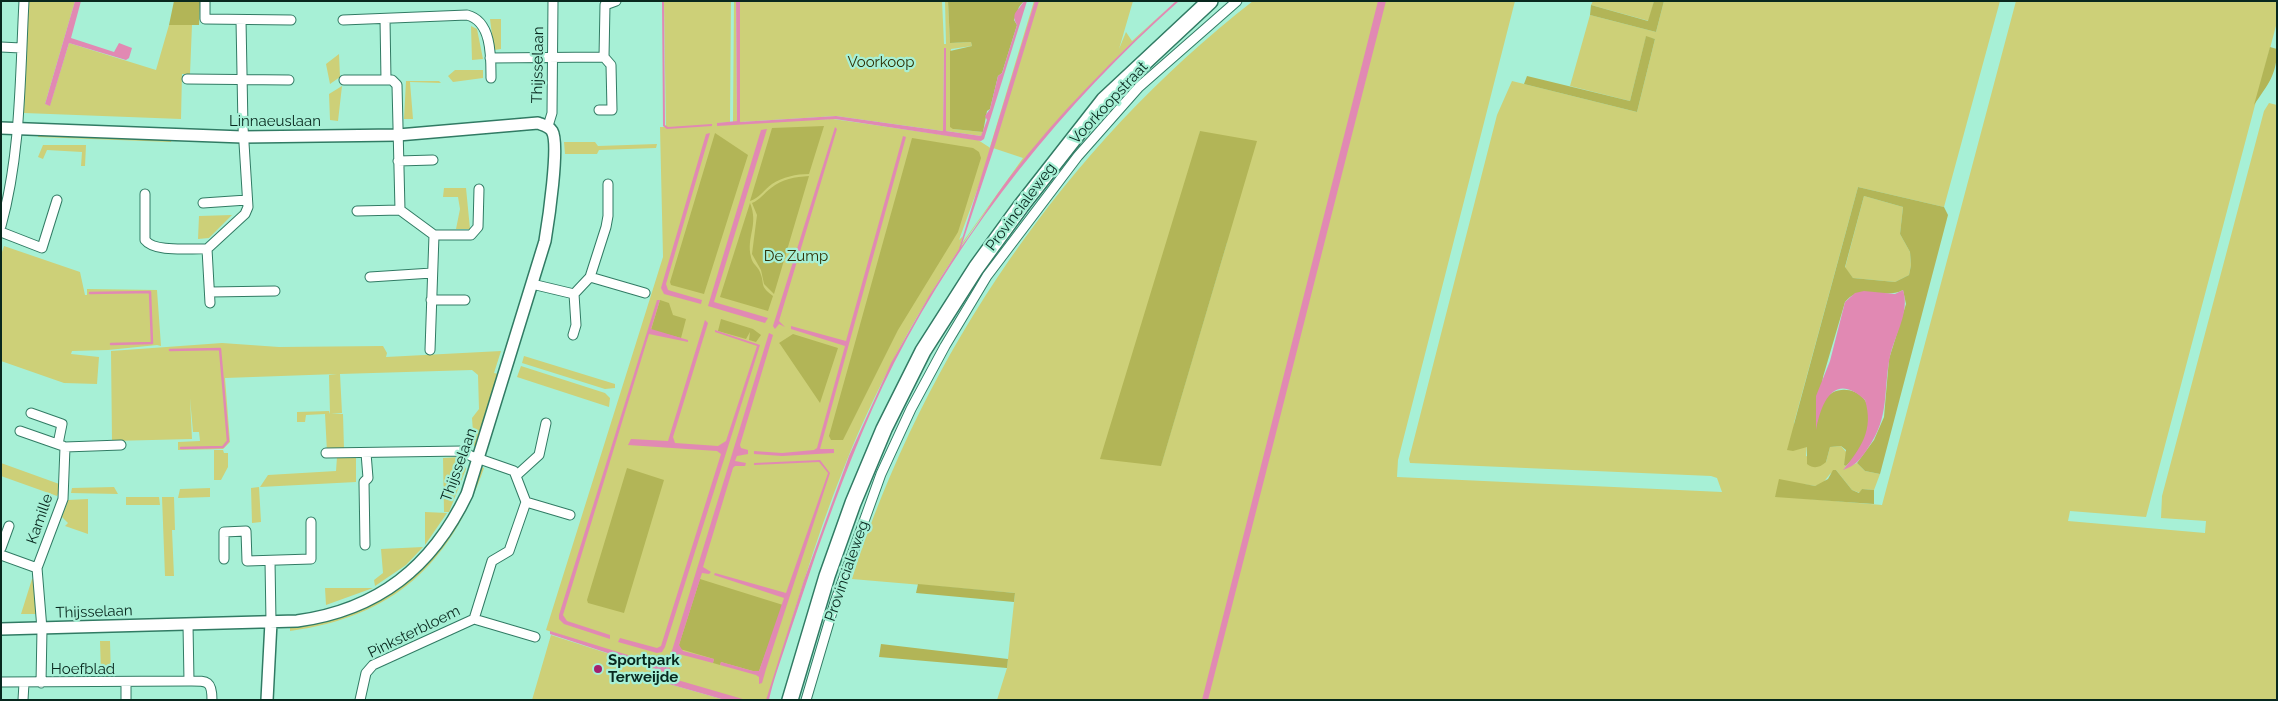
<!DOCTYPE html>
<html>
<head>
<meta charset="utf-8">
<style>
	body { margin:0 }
	#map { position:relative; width:2278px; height:701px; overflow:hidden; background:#a7f0d6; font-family:Raleway,sans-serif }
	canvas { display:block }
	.frame { position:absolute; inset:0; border:2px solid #08281e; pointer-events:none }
</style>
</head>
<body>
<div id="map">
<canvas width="2278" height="701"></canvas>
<div class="frame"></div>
</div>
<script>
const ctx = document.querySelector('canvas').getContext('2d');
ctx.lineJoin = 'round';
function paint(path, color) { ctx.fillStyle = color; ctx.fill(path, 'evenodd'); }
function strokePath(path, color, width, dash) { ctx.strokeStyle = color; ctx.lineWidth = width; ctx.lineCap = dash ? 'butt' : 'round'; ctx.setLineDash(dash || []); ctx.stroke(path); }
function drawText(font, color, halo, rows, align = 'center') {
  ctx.font = font + ' Raleway,sans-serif'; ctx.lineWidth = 4.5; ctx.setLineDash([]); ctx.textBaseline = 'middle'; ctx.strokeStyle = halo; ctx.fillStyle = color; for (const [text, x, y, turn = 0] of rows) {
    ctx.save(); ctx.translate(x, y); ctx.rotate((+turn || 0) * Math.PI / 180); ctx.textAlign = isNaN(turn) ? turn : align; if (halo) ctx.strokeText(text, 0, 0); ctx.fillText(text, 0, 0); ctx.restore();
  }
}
const green = new Path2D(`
	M28,1H75L45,104L50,105L69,43L156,70L169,25H192L190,74H182L181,119L24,113Z
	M664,1H731L730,122L717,123L833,119L978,140L992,149L959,240L963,236L960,246L1023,158L990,147L1034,1H1133L1119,49L1126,32L1132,41L1176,1C1031,133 919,282 845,465C814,541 792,621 767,700H730L671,681L664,669L546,630L663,257L660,127H666Z
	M734,1H736L737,121L733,122Z
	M740,1H942L944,44H946L945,1H948L950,43L971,42L972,46L951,49L953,129L983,132L981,136L946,131L944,48L943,131L836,116L740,122Z
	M1253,1H1515L1398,460L1397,477L1722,492L1717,478L1711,476L1410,463L1409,459L1497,115L1512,81L1637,112L1655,39L1646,37L1630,101L1570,86L1590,15L1656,32L1664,1H2000L1944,207L1858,187L1794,423L1801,448L1807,446L1806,456L1826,462L1830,447L1841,446L1847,453L1844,465L1846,466L1844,469L1857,463L1865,471L1880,474L1874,490L1862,489L1860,493L1852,490L1836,470L1830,474L1823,483L1815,486L1802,484L1775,496L1882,505L2016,1H2277V22L2146,517L2070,511L2068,521L2205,533L2206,521L2161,518L2162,496L2264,111L2269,103L2277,105V700H997L1007,668L1015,593L852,579C924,354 1066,146 1253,1ZM1200,131L1227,242L1161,465Z
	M1593,1H1654L1649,21L1591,5Z
	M490,19H501V49L494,50Z
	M471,26L477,29L483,59L472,60Z
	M339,54L340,77L330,84L326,64Z
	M455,70H483V78L453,82L448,76Z
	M406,81H439L441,83L410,82L413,119H404Z
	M342,86L338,121L330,120L329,94Z
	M39,131L172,138L171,142L38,137Z
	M564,142H595L598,146L657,144L656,148L599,150L597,154H565Z
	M43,145H86L85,166H81L82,152L47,150L43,159L38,157Z
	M444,188H466L470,229H456L460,209L458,197H443Z
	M1864,196L1903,207L1900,234L1910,252L1911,265L1909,275L1895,282L1853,278L1845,268Z
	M232,215L209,238L198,239L199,216Z
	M4,246L80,272L85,295H87V289L157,290L161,346L157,345L108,350L72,351L71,354L99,357L97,384L64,383L1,361V255Z
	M222,343L279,347L383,346L387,353L386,357L501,351L494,373L499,374L476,447L474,446L472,418L479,409L478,375L472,370L340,374L342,413L331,414H343L344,449L327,452L325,414L306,415L305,422H297V412L329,411L330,414L329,375L337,374L225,378L230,442L223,449L178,450V442L200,441L199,432H193L190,398L192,439L112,441L111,351Z
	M524,356L615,384V388L605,389L522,363Z
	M521,366L605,393L610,398L609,407L517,377Z
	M214,450H223L224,453H228V467L221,480H214Z
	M337,457H356V482L260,487L268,475L336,471Z
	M461,457L465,459L464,465L466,469L449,512H444L443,458Z
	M1,463L62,485L57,496L1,476Z
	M481,467L484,468C450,565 393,617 290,631V627L312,625L340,617L432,555Z
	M114,487L118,494L71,493L72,488Z
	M259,487L261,522L252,523L251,488Z
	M210,488V497L178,498L180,489Z
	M126,497H159L160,505H126Z
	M162,497H174L175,530H172L174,576H165Z
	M88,499V534L65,526L68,523L62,517L68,500Z
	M425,512L447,513L425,545Z
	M423,547L406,565L375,586L374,580L383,573L381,549Z
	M32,579H34L36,614H21Z
	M325,588H373L326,605Z
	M551,635L662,671L669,684L725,700H532Z
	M100,641H110L111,677H106V672L101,673Z`);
const forest = new Path2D(`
	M174,1H200L199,25H169Z
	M948,1H1024L1019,7L1014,20L1017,25L1002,73L998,76L990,109L987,111L983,132L953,129L950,127V51L972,46L971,42L950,43Z
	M1654,1H1664L1656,32L1590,15L1591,5L1648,21Z
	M1646,36L1655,39L1637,112L1524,84L1527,76L1630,101Z
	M2270,47L2277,49C2277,75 2268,84 2254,105Z
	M824,126L809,174C796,174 783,177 772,184C764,190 759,198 750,201L772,128Z
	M1200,131L1257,141L1161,466L1100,459Z
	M715,133L748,155L704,294L671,285L670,282Z
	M912,138L973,148L979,152L981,158L958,232L898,330L843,440H831L829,436Z
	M809,176L774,294L764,284L761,270L752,254L757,215L752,203C760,200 764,193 771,188C782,179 795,177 809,176Z
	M1858,187L1944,207L1948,215L1880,474L1865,471L1857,463L1874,440L1884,417L1889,359L1906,304L1903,290C1885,300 1859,283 1845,302L1823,377L1816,427C1818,419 1819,409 1824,401C1832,387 1853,386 1864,399C1873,410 1868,436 1861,448C1857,455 1851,461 1846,466L1844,465L1846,450L1841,446L1830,447L1826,462C1819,468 1814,469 1807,464V447L1793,451L1787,450ZM1864,196L1903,207L1900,234L1910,252L1911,265L1909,275L1895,282L1853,278L1845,267Z
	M750,203C759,225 746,237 751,257C752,263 756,265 759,270C766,284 758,285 773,296L768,311L720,297Z
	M660,300L669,303L673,315L686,319L681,338L651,330Z
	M721,319L753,329L761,335L756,342L749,340L750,332L746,339L718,331Z
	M793,334L838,348L820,403L780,344L779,343Z
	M627,468L664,480L624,613L588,603L587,600Z
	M1833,470H1836L1852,490L1859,493L1862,489L1874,490V504L1775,497L1779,479L1815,486L1828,479Z
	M700,579L783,605L759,671H753L721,662L720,665L713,663L714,659L680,649L679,645Z
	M918,584L1015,593L1014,602L916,593Z
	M881,644L1008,659L1007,668L879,657Z`);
const water = new Path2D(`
	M75,1H81L71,38L114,52L119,43L132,48L129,58L126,60L69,43L50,106L45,104Z
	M662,1H664L665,125L668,127L712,124V126L667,129L663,126Z
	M736,1H740V122L836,116L943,131L944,48H946V131L981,136L987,120L985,116L990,109L998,76L1002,73L1017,25C1010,12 1019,11 1024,1H1027L984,139L981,141L835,119L717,126V123L737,121Z
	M1035,1H1039L996,142L961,247C978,225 992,200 1009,178C1058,114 1116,56 1176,1H1179C1064,103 964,227 894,363C863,425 839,489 816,554C806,584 796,614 786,644C780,663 773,681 769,700H766L804,580L849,456L891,363L929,296L959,249Z
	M1378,1H1386L1208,700H1202Z
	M835,127L837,129L779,321L785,327L779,324L775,329L773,326Z
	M767,129L714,302L768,318L765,323L708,306L761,130Z
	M710,133L666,284L668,290L702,300L701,304L664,294L661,288L706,134Z
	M903,136L906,137L820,449H834V453L782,456L754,454V451L782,453L814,450L817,448L845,346L791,329V326L846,341Z
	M1903,290C1910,312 1895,334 1890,356C1883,391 1890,417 1868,448C1861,459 1855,466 1843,470C1861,448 1874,430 1865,400C1834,371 1821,403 1816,430V396L1830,361L1845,302L1855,293L1864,291L1895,294Z
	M657,300H660L651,329L688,340V342L649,334L563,615L567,621L610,635V639L564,624L559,619V615Z
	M705,320L708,323L673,437L675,443L718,446L726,441L757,346L715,332V330L760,345L665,647L662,652L657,653L618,642L620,638L657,648L661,646L721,454L717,451L628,445L631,439L668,441Z
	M769,333L773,335L740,445L741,448L748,450V454L737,456L735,461L746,463L745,466H735L733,468L703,567L711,572L709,574L702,573L679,645L683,651L714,659L713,663L679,654L674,657H670Z
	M820,460L830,473L766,669L762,683L759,684V677L756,675L720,665L721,662L753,671H759L784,598L714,575L715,573L786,593L828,473L819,462L754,465V463Z
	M550,631L670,668L671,676L674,679L746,700H725L669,684L662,671L550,634Z`);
const stream = new Path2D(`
	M90,293L150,292L152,343L111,344
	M170,350L220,349L228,441L223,447L181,448`);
const minor = new Path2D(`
	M205,1V19L291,20
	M385,19L386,80
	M343,20L467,15C492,21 491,57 491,78
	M1,47L21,48
	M490,58L604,57
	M187,79L289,80
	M344,80H392L397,85L400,210L434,235H471L478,227L479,189
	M599,110H612L611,65L604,57L605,5L616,1
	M548,126L552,113L553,1
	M398,161L433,160
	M145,194V240C155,253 191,248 207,249L245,214L248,207L243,127L241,20
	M203,203L247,200
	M357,211L400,210
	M1,226C21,154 20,76 24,1
	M1,232L42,248L57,200
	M207,249L210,303
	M370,277L432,273
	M590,277L645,293
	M532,284L574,294L590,277L606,227L608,216V184
	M210,292L275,291
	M431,300H465
	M573,335L576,325L574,294
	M430,350L434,235
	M31,413L62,424L58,444
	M20,431L63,446
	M326,453L463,451L471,456L514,471L526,502L509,551L492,561L474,619L373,665L366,673L360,700
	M517,475L539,455L546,423
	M526,502L570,515
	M365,545L364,482L368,478L366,453
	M1,548L9,526
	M1,555L37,568
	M224,559V532L246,531L247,561L311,559V522
	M270,561L271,622
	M474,619L535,637
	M188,625L189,681C207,681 212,680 212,700
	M1,682L189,681
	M126,682V700
	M41,683L42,629L37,568L63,499L65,447L121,445
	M23,700L24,683
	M806,700L835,602L881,474L911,409L945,346L987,276L1078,156L1139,87L1237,1`);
const tertiary = new Path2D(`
	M1,128L243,137L398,135L538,123C543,125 549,126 552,131C560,144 548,223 545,241L467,494C432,567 378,610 297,621L1,629
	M267,700L271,622`);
const trunk = new Path2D(`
	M790,700L827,576L853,503L884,429L923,351L976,268L1021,206L1104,100L1210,1`);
const markers = [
	[598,669,5,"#a4206e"]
];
const parkNames = [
	["Voorkoop",881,62],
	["De Zump",796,256]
];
const streetNames = [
	["Thijsselaan",538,65,-89],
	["Voorkoopstraat",1109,103,-47],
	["Linnaeuslaan",275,121],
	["Provincialeweg",1021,207,-53],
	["Thijsselaan",459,465,-70],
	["Kamille",40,519,-71],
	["Provincialeweg",847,571,-71],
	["Thijsselaan",94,612,-2],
	["Pinksterbloem",414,632,-26],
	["Hoefblad",83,669]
];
const poiNames = [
	["Sportpark",608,660],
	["Terweijde",608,677]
];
paint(green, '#cdd078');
paint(forest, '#b2b557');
paint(water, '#e189b3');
strokePath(stream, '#e189b3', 2.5);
strokePath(minor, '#317b64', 11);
strokePath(tertiary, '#317b64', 14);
strokePath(trunk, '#317b64', 18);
strokePath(minor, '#fff', 9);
strokePath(tertiary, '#fff', 11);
strokePath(trunk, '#fff', 15);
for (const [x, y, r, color] of markers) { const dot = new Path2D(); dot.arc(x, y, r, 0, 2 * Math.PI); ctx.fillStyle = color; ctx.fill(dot); strokePath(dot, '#a7f0d6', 2); }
drawText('15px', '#2f3006', '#a7f0d6', parkNames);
drawText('15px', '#08281e', '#a7f0d6', streetNames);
drawText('bold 15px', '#08281e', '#a7f0d6', poiNames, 'left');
</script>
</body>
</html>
